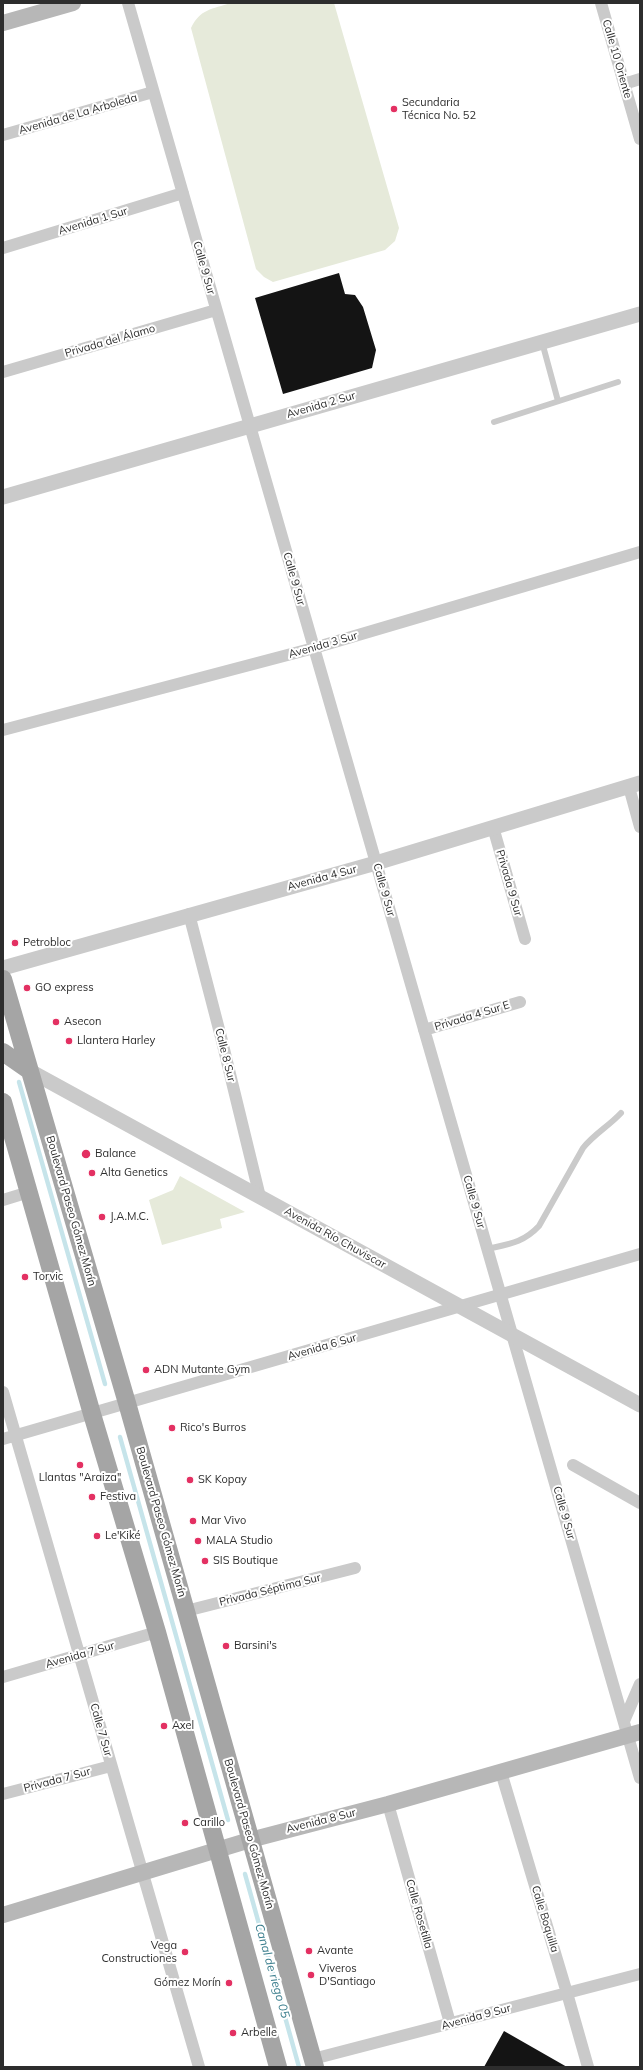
<!DOCTYPE html>
<html>
<head>
<meta charset="utf-8">
<style>
	body { margin:0 }
	#map { position:relative; width:643px; height:2070px; overflow:hidden; background:#fff; font-family:Mulish,sans-serif }
	canvas { display:block }
	.frame { position:absolute; inset:0; border:4px solid #2d2d2d; pointer-events:none }
</style>
</head>
<body>
<div id="map">
<canvas width="643" height="2070"></canvas>
<div class="frame"></div>
</div>
<script>
const ctx = document.querySelector('canvas').getContext('2d');
ctx.lineJoin = 'round';
function paint(path, color) { ctx.fillStyle = color; ctx.fill(path, 'evenodd'); }
function strokePath(path, color, width, dash) { ctx.strokeStyle = color; ctx.lineWidth = width; ctx.lineCap = dash ? 'butt' : 'round'; ctx.setLineDash(dash || []); ctx.stroke(path); }
function drawText(font, color, halo, rows, align = 'center') {
  ctx.font = font + ' Mulish,sans-serif'; ctx.lineWidth = 4; ctx.setLineDash([]); ctx.textBaseline = 'middle'; ctx.strokeStyle = halo; ctx.fillStyle = color; for (const [text, x, y, turn = 0] of rows) {
    ctx.save(); ctx.translate(x, y); ctx.rotate((+turn || 0) * Math.PI / 180); ctx.textAlign = isNaN(turn) ? turn : align; if (halo) ctx.strokeText(text, 0, 0); ctx.fillText(text, 0, 0); ctx.restore();
  }
}
const green = new Path2D(`
	M231,3H334L399,228L395,241L385,250L273,282L264,277L256,269L191,28C200,9 212,9 231,3Z
	M180,1176L245,1212L220,1219L222,1228L162,1245L149,1200L173,1190Z`);
const stream = new Path2D(`
	M19,1082L105,1384
	M120,1437L228,1820
	M245,1874L299,2067`);
const building = new Path2D(`
	M339,273L345,294L355,295L363,307L376,350L372,368L283,394L255,298Z
	M504,2031L567,2067H484Z`);
const service = new Path2D(`
	M542,342L558,401
	M494,422L618,382
	M487,1249C509,1244 523,1243 539,1226L583,1148C594,1134 609,1126 621,1113`);
const minor = new Path2D(`
	M128,3L640,1778
	M601,3L640,139
	M624,84L640,79
	M3,135L153,92
	M3,248L183,193
	M3,372L216,310
	M3,730L314,648L640,552
	M629,787L640,827
	M493,827L525,939
	M189,914L221,1037L260,1197
	M424,1030L520,1002
	M3,1200L29,1192
	M3,1392L199,2067
	M3,1439L640,1254
	M573,1465L640,1503
	M186,1611L355,1568
	M3,1677L157,1632
	M624,1721L640,1684
	M501,1772L567,1993L588,2067
	M3,1794L111,1766
	M388,1804L450,2023
	M313,2059L640,1974`);
const tertiary = new Path2D(`
	M3,497L640,314
	M3,968L376,863L640,783
	M30,1071L640,1405`);
const secondary = new Path2D(`
	M3,23L73,3
	M3,1915L250,1840L388,1804L640,1732`);
const primary = new Path2D(`
	M3,979L127,1403L315,2067
	M3,1052L30,1071
	M3,1102L92,1414L157,1632L278,2067`);
const markers = [
	[394,109,4,"#e33062"],
	[15,943,4,"#e33062"],
	[27,988,4,"#e33062"],
	[56,1022,4,"#e33062"],
	[69,1041,4,"#e33062"],
	[86,1154,5,"#e33062"],
	[92,1173,4,"#e33062"],
	[102,1217,4,"#e33062"],
	[25,1277,4,"#e33062"],
	[146,1370,4,"#e33062"],
	[172,1428,4,"#e33062"],
	[80,1465,4,"#e33062"],
	[190,1480,4,"#e33062"],
	[92,1497,4,"#e33062"],
	[193,1521,4,"#e33062"],
	[97,1536,4,"#e33062"],
	[198,1541,4,"#e33062"],
	[205,1561,4,"#e33062"],
	[226,1646,4,"#e33062"],
	[164,1726,4,"#e33062"],
	[185,1823,4,"#e33062"],
	[309,1951,4,"#e33062"],
	[185,1952,4,"#e33062"],
	[311,1975,4,"#e33062"],
	[229,1983,4,"#e33062"],
	[233,2033,4,"#e33062"]
];
const streetNames = [
	["Calle 10 Oriente",617,59,74],
	["Avenida de La Arboleda",78,114,-16],
	["Avenida 1 Sur",93,221,-17],
	["Calle 9 Sur",204,268,74],
	["Privada del Álamo",110,341,-16],
	["Avenida 2 Sur",321,405,-16],
	["Calle 9 Sur",294,579,74],
	["Avenida 3 Sur",323,645,-16],
	["Avenida 4 Sur",322,878,-15],
	["Privada 9 Sur",509,883,74],
	["Calle 9 Sur",384,890,74],
	["Privada 4 Sur E",472,1016,-17],
	["Calle 8 Sur",225,1055,76],
	["Calle 9 Sur",474,1202,74],
	["Boulevard Paseo Gómez Morín",71,1211,74],
	["Avenida Río Chuviscar",335,1238,29],
	["Avenida 6 Sur",322,1347,-16],
	["Calle 9 Sur",564,1513,74],
	["Boulevard Paseo Gómez Morín",161,1522,74],
	["Privada Séptima Sur",270,1590,-14],
	["Avenida 7 Sur",80,1655,-16],
	["Calle 7 Sur",101,1730,74],
	["Privada 7 Sur",57,1780,-15],
	["Avenida 8 Sur",321,1821,-14],
	["Boulevard Paseo Gómez Morín",249,1834,74],
	["Calle Rosetilla",419,1914,74],
	["Calle Boquilla",545,1919,73],
	["Avenida 9 Sur",476,2017,-15]
];
const poiNames = [
	["Secundaria",402,103],
	["Técnica No. 52",402,116],
	["Petrobloc",23,943],
	["GO express",35,988],
	["Asecon",64,1022],
	["Llantera Harley",77,1041],
	["Balance",95,1154],
	["Alta Genetics",100,1173],
	["J.A.M.C.",110,1217],
	["Torvic",33,1277],
	["ADN Mutante Gym",154,1370],
	["Rico's Burros",180,1428],
	["Llantas \"Araiza\"",80,1478,"center"],
	["SK Kopay",198,1480],
	["Festiva",100,1497],
	["Mar Vivo",201,1521],
	["Le'Kiké",105,1536],
	["MALA Studio",206,1541],
	["SIS Boutique",213,1561],
	["Barsini's",234,1646],
	["Axel",172,1726],
	["Carillo",193,1823],
	["Vega",177,1946,"right"],
	["Constructiones",177,1959,"right"],
	["Avante",317,1951],
	["Viveros",319,1969],
	["D'Santiago",319,1982],
	["Gómez Morín",221,1983,"right"],
	["Arbelle",241,2033]
];
const waterNames = [
	["Canal de riego 05",272,1971,74]
];
paint(green, '#e6eada');
strokePath(stream, '#c6e4ea', 4.5);
paint(building, '#141414');
strokePath(service, '#cacaca', 6);
strokePath(minor, '#cacaca', 12);
strokePath(tertiary, '#cacaca', 15);
strokePath(secondary, '#b7b7b7', 16);
strokePath(primary, '#a5a5a5', 18);
for (const [x, y, r, color] of markers) { const dot = new Path2D(); dot.arc(x, y, r, 0, 2 * Math.PI); ctx.fillStyle = color; ctx.fill(dot); strokePath(dot, '#fff', 1.5); }
drawText('11px', '#2d2d2d', '#fff', streetNames);
drawText('11px', '#2d2d2d', '#fff', poiNames, 'left');
drawText('italic 12px', '#3c7f8e', '#fff', waterNames);
</script>
</body>
</html>
